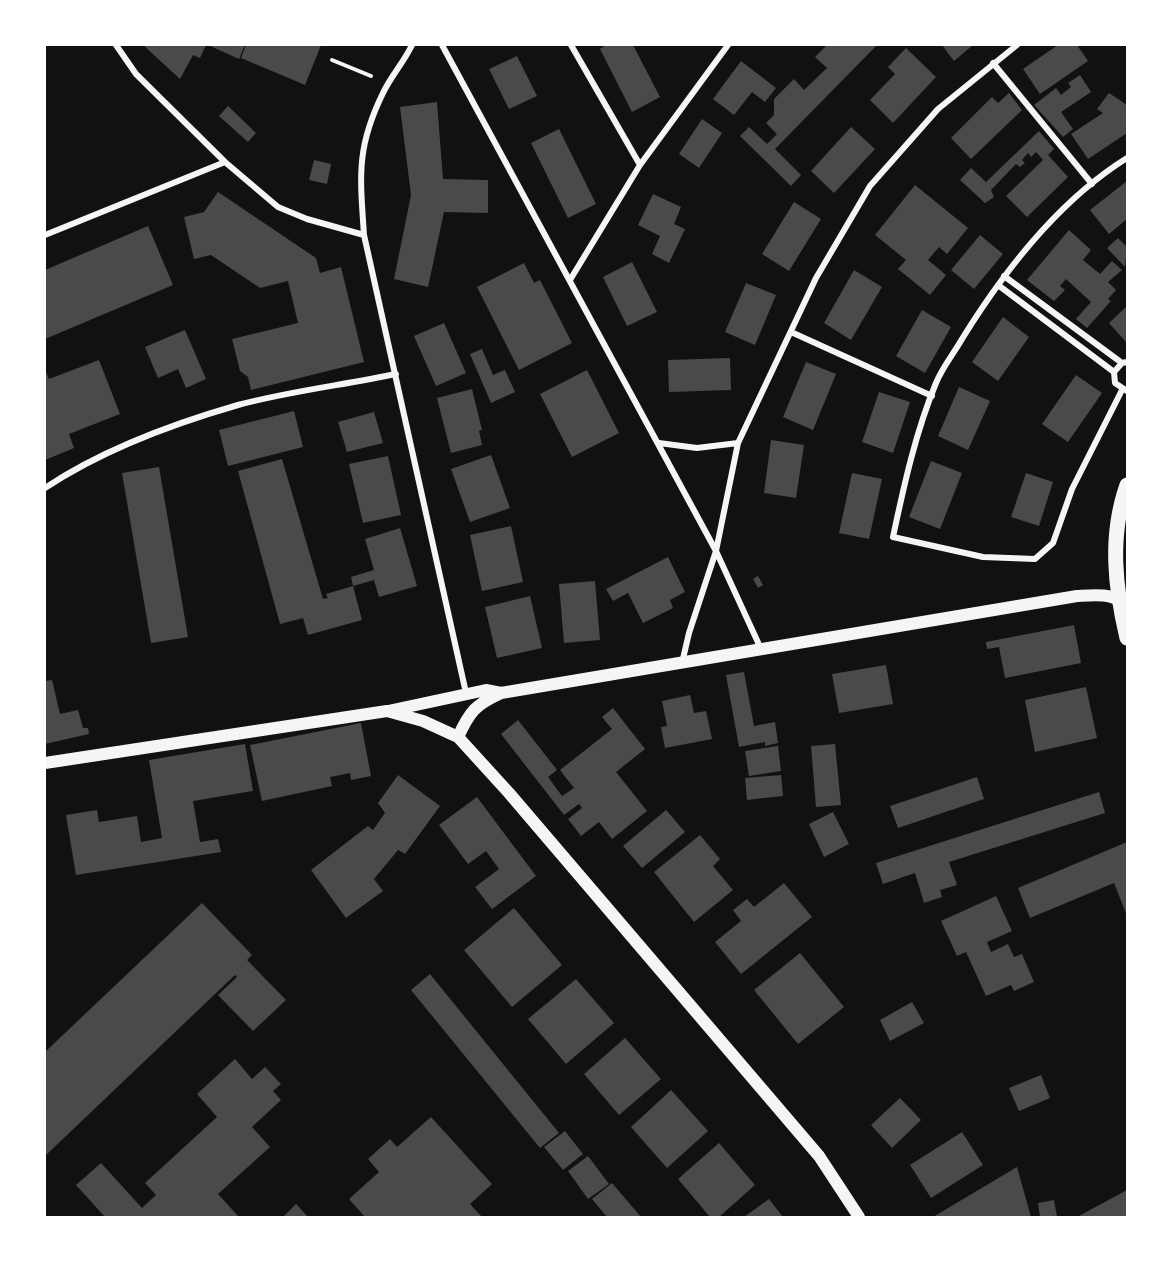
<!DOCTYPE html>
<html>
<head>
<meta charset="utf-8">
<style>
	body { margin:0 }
	#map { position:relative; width:1172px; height:1262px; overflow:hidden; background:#111; font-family:Roboto,sans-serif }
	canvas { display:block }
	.frame { position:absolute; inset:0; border:46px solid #fff; pointer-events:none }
</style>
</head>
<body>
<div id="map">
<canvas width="1172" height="1262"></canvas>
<div class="frame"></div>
</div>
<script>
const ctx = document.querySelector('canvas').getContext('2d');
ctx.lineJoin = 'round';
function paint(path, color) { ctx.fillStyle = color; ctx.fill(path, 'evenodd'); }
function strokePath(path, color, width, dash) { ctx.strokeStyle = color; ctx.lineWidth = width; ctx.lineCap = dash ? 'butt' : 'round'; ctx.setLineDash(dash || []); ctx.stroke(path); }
const building = new Path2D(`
	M143,45H206L200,58L193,55L180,79Z
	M208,45H245L239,59Z
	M246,45H321L305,85L241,58Z
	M606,45H633L660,97L632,112L600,49Z
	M827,45H877L775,149L801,175L791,186L740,136L749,127L767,144L777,134L766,123L774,115V99L794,79L804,90L827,68L815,57Z
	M942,45H973L954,61Z
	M1058,45H1077L1088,61L1040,94L1023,69Z
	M906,48L936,77L893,123L870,100L895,74L888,67Z
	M517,56L537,96L509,109L489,69Z
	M741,61L776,88L765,102L752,92L734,115L713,99Z
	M1080,75L1091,92L1061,112L1073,129L1063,137L1034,105L1056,88L1061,95L1071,87L1068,83Z
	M1009,93L1022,110L971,159L951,138L992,97L998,103Z
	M1109,93L1127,105V133L1088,159L1071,134L1103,113L1097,109Z
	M437,102L443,179L488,180V213L444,212L428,287L394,279L411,195L400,107Z
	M228,106L256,133L248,142L219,116Z
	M702,119L722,133L699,168L679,154Z
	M851,127L875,149L834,193L811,171Z
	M559,129L596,204L568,218L531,143Z
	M1039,131L1054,149L1048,155L1068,177L1027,217L1006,196L1043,160L1036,152L1031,157L1028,153L1022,160L1025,163L1020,167L1016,164L991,190L994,197L985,203L960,180L971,168L986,182Z
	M314,160L331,164L327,184L309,180Z
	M1127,181V219L1109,234L1090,210Z
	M915,185L968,228L947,254L939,247L928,260L946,275L930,295L898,269L906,260L875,235Z
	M218,192L316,258L320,273L341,267L364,362L251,390L248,377L240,371L232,339L298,323L288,281L260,288L211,255L194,259L184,217L204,212Z
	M653,194L681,207L674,224L685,229L669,263L652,254L660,236L638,225Z
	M794,202L821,219L789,271L762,254Z
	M148,226L173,285L45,339V270Z
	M1069,230L1091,250L1083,260L1100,274L1112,261L1122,270L1108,282L1116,290L1108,299L1111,301L1087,328L1076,319L1091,302L1066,279L1060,286L1065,290L1054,301L1027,280Z
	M980,235L1003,254L974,289L951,270Z
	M1118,238L1127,247L1125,267L1107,248Z
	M632,262L657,312L627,326L603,277Z
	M524,263L534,283L540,280L572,343L519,370L477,287Z
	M854,270L882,287L851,340L824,323Z
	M746,283L776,295L755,345L725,332Z
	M1127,306V343L1109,323Z
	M922,310L951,327L925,373L896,356Z
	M1003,317L1029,337L998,381L972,362Z
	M444,323L466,373L436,386L414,336Z
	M185,330L206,379L186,388L178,369L158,378L145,347Z
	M482,349L493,375L505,370L515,392L491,403L470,354Z
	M730,358L731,390L669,392L668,360Z
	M99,360L120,414L69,434L74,448L45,460V369L49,379Z
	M806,362L836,374L813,430L783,417Z
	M587,370L619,433L572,457L540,394Z
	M1076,375L1102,393L1068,442L1042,424Z
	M959,387L990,401L968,450L938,436Z
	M472,389L482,430L479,431L482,445L451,453L437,398Z
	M879,392L910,402L893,453L862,442Z
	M294,411L303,447L228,466L219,430Z
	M374,412L383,443L347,452L338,422Z
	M771,440L804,445L796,498L764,493Z
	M491,455L510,508L470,522L451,469Z
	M388,456L401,515L363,523L349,464Z
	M282,459L323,599L328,598L326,594L353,586L362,620L308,635L303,618L280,624L238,471Z
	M931,461L962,473L940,529L909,517Z
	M159,467L188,637L151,643L122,473Z
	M852,473L882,479L869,539L839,533Z
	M1026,473L1053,482L1039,526L1011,517Z
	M511,526L523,582L482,591L470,535Z
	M400,528L417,586L379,597L374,580L353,586L351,577L374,570L365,539Z
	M668,557L685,592L670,600L673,608L643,623L628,593L613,601L606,589Z
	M758,576L763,585L758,588L753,579Z
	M595,581L600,640L564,643L559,584Z
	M530,596L542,648L497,658L485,607Z
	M1074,625L1081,663L1005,678L999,647L987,649L986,642Z
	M886,665L893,704L839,713L832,674Z
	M744,672L754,726L775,722L778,743L765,746V742L739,747L726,675Z
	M52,680L60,714L78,710L83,728H88L89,734L45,744V681Z
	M1086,687L1097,738L1035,752L1025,700Z
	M690,695L694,713L706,711L712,739L665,748L661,727L667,726L662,701Z
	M613,708L645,749L616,772L647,811L612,839L599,822L581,836L568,819L582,808L579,804L564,815L501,734L518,720L557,770L548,777L562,796L574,788L560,770L612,729L602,717Z
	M361,723L371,776L351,780L350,773L330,777L332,786L262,801L250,745Z
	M245,744L253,791L193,801L200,842L218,839L221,852L76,875L66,815L97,810L99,822L137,816L141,842L162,838L149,760Z
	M835,744L841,805L816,807L811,746Z
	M778,746L781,771L749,776L745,751Z
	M398,775L440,806L405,854L398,850L374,879L383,891L346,918L311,870L368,826L373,830L385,813L378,803Z
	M781,775L783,796L747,800L745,778Z
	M977,777L984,799L898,828L890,806Z
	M1099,792L1105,813L949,862L957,885L940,890L942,897L924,903L915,873L883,884L876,863Z
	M477,797L536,876L492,909L475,887L499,869L486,851L468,864L439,825Z
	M666,810L685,832L642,868L623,846Z
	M833,812L849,844L824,857L809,824Z
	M700,835L720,859L713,866L733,890L694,922L654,872Z
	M1127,842V916L1114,883L1030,918L1018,888Z
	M784,883L812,917L741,974L715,942L741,921L733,910L747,899L754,907Z
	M996,896L1012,931L987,942L991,952L1008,944L1014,957L1022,954L1034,982L1014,991L1011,985L986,996L966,952L957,956L941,921Z
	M202,903L252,955L247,960L286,1000L253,1031L218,995L237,977L235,975L45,1156V1052Z
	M514,908L562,965L512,1007L464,950Z
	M800,953L844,1007L798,1044L754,990Z
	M430,974L559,1133L540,1148L411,990Z
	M576,979L614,1023L566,1064L528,1019Z
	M912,1002L924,1023L890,1041L880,1020Z
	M625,1038L661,1079L619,1115L584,1074Z
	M235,1059L252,1079L265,1067L281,1084L273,1091L281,1100L252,1127L270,1147L218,1194L239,1217H105L76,1185L101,1163L142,1208L156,1195L145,1183L217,1117L197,1094Z
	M1041,1075L1050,1098L1019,1111L1009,1088Z
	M671,1090L708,1131L667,1168L631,1127Z
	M900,1098L921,1120L892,1148L871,1125Z
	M431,1117L492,1184L470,1204L482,1217H365L349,1199L379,1172L368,1159L390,1139L397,1147Z
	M565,1131L583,1154L563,1170L544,1147Z
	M962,1132L983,1165L931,1198L910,1165Z
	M719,1143L755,1185L719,1217H710L678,1179Z
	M588,1156L609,1184L588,1199L568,1171Z
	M1017,1167L1031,1217H933Z
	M612,1183L641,1217H607L592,1199Z
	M1127,1190V1217H1077Z
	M769,1199L783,1217H744Z
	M1054,1200L1057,1217H1040L1038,1203Z
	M296,1204L308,1217H283Z`);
const path = new Path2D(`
	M332,60L371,76`);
const minor = new Path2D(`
	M116,45L136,74L225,162L278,207L307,219L364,235
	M412,45C404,62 391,76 383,93C356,148 360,176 364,235L466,693
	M442,45L716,551
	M571,45L640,165
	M993,63L1092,184
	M45,235L225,162
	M1004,276L1122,363
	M570,280L640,165L728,45
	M998,285L1114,372
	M791,332L932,396
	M1127,362L1122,363L1114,372L1115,383L1127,391
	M1122,390L1072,489L1053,543L1035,559L983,557L893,537C904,485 916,431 936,383C942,368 954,353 962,339C1004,271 1058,201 1127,158
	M659,443L697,448L738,443
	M45,488C102,450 172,424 238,405C290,391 344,385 396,374
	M716,551L738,443L816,278L870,186L938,109L1017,45
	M682,663L689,633L716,551L761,649`);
const secondary = new Path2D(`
	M388,711L486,690L501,693
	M458,737C470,711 475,705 501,693L1077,596C1094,595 1110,593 1124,603
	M45,763L387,711L423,721L458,737L509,793L819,1156L859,1217`);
const primary = new Path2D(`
	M1127,485C1109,536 1115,588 1127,638`);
paint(building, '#4a4a4a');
strokePath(path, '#f5f5f5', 4);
strokePath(minor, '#f5f5f5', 6);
strokePath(secondary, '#f5f5f5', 12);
strokePath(primary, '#f5f5f5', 15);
</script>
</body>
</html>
